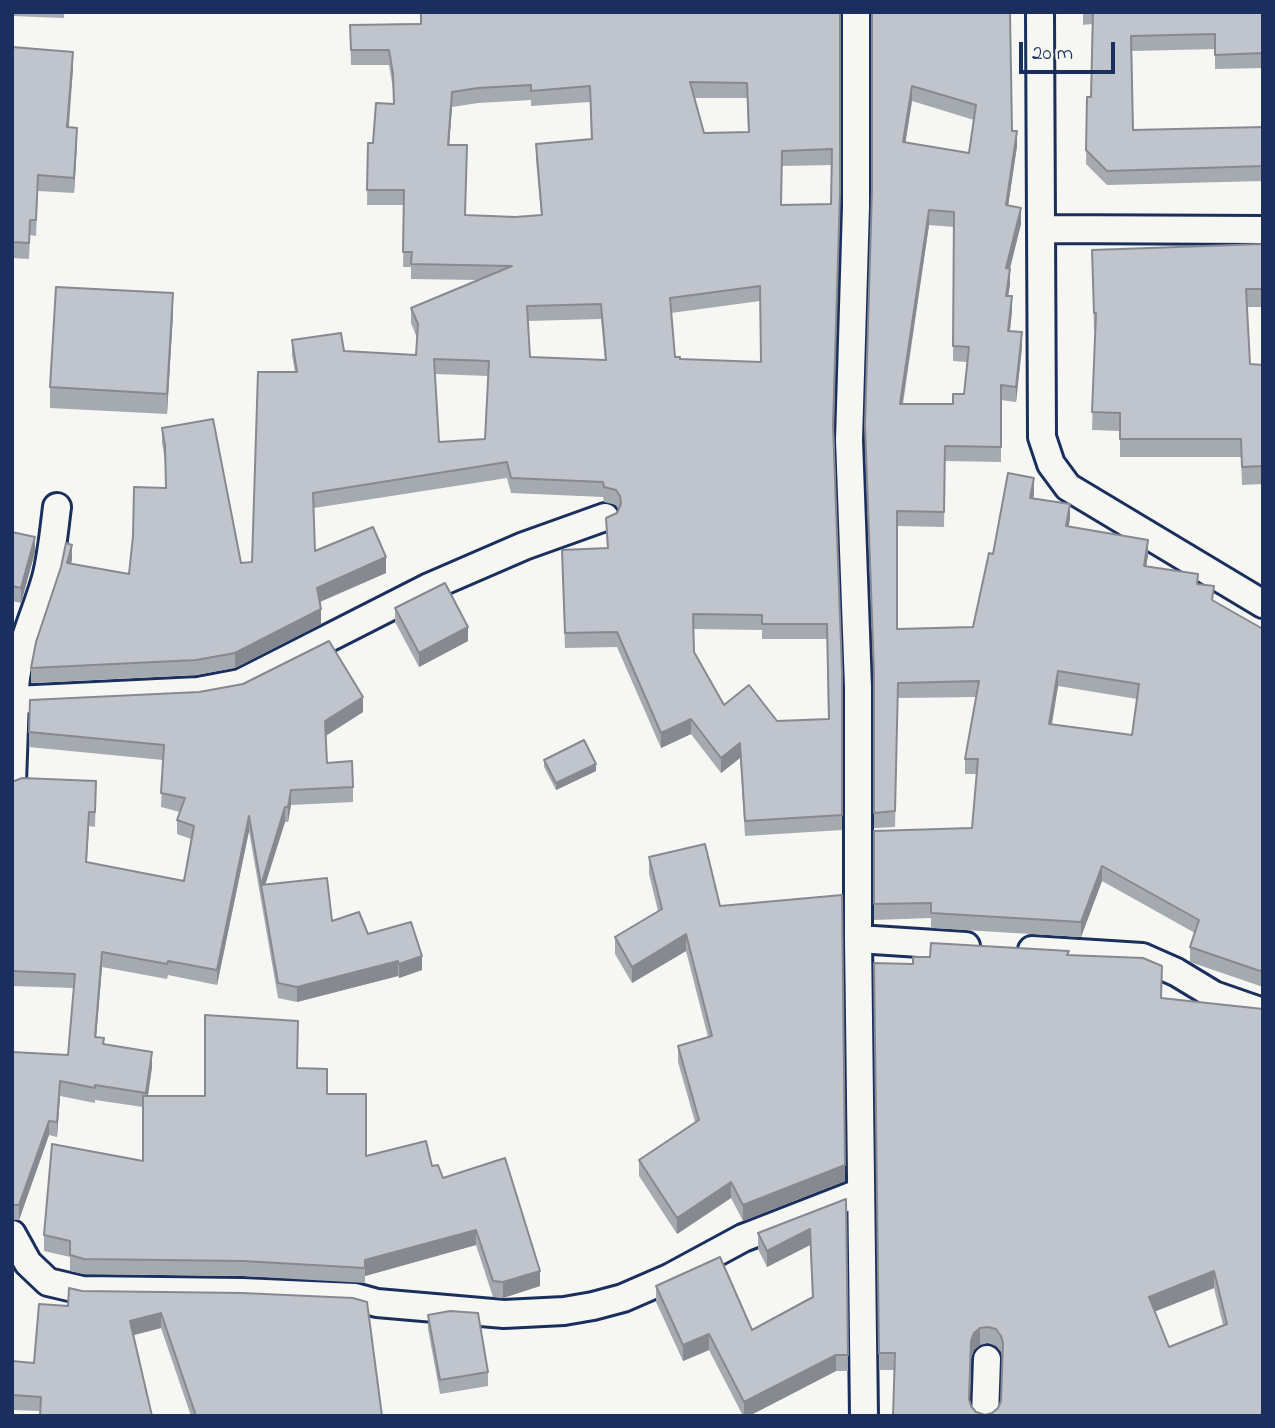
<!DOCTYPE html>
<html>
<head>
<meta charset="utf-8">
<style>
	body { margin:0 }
	#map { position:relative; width:1275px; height:1428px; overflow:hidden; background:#f6f6f2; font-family:"Indie Flower",sans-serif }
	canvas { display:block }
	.frame { position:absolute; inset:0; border:14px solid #1b2f5e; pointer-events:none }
	.scale { position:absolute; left:1019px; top:42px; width:96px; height:32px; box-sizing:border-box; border:4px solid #1b2f5e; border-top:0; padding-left:9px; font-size:21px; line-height:24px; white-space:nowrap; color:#1b2f5e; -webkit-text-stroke:5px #f6f6f2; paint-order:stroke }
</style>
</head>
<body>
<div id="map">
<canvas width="1275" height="1428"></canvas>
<div class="frame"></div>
<div class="scale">20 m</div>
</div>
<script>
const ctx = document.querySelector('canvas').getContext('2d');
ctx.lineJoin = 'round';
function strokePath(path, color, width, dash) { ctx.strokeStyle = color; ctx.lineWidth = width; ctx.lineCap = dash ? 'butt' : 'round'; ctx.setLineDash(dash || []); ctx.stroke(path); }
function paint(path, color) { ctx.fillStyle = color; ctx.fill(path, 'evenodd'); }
const minor = new Path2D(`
	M856,12V207L849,440L858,687V939L864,1416
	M1040,12L1042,437L1051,464L1068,487L1263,604
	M1042,229L1263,230
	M15,700C13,658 35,618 46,578C52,555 54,530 57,507
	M12,782L15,700L198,691L240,683L427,588L524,546L605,517
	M858,939L966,946
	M1032,950L1142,957L1176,972L1214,995L1263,1012
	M12,1234L28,1263L48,1282L82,1290L242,1292L355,1297L377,1303L504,1314L564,1311L593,1306L623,1298L669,1278L743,1238L861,1192
	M985,1416L987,1359`);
const wall = new Path2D(`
	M12,12H64V18L12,16Z
	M840,12L834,432L842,672V830L745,836L740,758L721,773L691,734L661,748L617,647L565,648L562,565L607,548L606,518L617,513L618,509L616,505L604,502L603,497L511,493L507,478L314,508L315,551L386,573L320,602L321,624L235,668L196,675L31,683V668L72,560L71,564L129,574L166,488L165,461L162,443V428L241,563L252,562L295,372L292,355V340L344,351L416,355L417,338L411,323V308L477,280L411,279V267H403L404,205H367L368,143H373L393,104V89L389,65H351L350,25ZM694,98H747L748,132L704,133ZM531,100V106L590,102L591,139L536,144V159L541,215L515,217L466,215L449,145L452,107L478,103ZM832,165L831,204L781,205L782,166ZM760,301L761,362L680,359L675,357L671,313ZM601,319L605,360L530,357L528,321ZM435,374L489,376L485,439L439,442ZM693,629L762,630V639H827L828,719L777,721L724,705L694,652Z
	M872,12L1012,131L1017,146L1008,206L1021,224L1010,269V284L1008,296L1012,311L1010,331L1022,347L1016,402L1001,400V462L945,461L944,527L897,526V629L973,627L993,554L1034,494L1033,498L1070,519L1068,526L1148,555L1146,566L1198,584L1214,601L1263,629V987L1190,962V947L1195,933L1102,881L1081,937L931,928V918L874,920V831L972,828L977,774H965V759L976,697L898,698L895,827L874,828V687L865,440L872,192ZM912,101L974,120L969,153L905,143ZM929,225L954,227L953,361L967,362L964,394L953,404H903ZM1058,686L1137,699L1132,735L1052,724Z
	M1083,12H1263V68L1215,69V49L1132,51L1133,130L1263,127V181L1107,185L1086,164L1087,97H1091L1092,24L1083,25Z
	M12,47L73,68L69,127L77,143L74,193L38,191L36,236L30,235L29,259L12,258Z
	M1263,244V307H1247L1250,364L1263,365V484L1242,485L1241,457H1120V431L1092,430L1095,331H1094L1092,250Z
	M173,314L167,414L50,408V387Z
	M12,532L35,552L21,603L12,601Z
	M395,608L468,641L419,667L395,622Z
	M363,712L326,736L327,763L353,787V802L291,805L288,822H285L265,885L332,921L368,934L422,970L399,978L398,976L297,1002L278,998L249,831L217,985L168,975L167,979L102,967L96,1037L104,1045L152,1067L148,1096H205L298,1068L327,1094L366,1156L432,1166L540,1286L503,1298L493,1297L476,1245L365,1276V1283L243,1276L84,1274L70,1271V1257L44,1251V1235L143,1161V1107L95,1100V1103L60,1096L57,1137L49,1135L19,1220H12V1052L68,1055L74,988L13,986L12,782L96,796L95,827L89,826L87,862L184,881L191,839L177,834V820L180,812L161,807L163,760L29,747V732Z
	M544,760L596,771L556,790L544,767Z
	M649,857L720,906L845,1181L743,1221L731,1198L677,1234L639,1176V1160L695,1122L678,1062V1046L708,1037L686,951L632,983L615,954V937L658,911L649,874Z
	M1069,955L1161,998L1263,1416H893L895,1370H879L874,963L913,964ZM1214,1288L1223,1325L1169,1347L1155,1311ZM988,1343L996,1346L1001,1352L1002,1357L1001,1401L998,1408L992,1413L985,1415L976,1412L971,1406L970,1401L971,1358L974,1350L980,1345Z
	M846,1199L848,1371H836L749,1416H743L709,1350L683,1361L656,1302V1286L752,1330L812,1297L810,1245L767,1267L758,1249V1233Z
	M82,1291L242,1293L382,1416H191L161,1328L134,1335L40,1411L12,1410V1361L34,1363L68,1306Z
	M428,1315L488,1372V1386L440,1394L428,1329Z`);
const shadedWall = new Path2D(`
	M73,52V68L67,142V127Z
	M912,86V101L903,158V142Z
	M452,92V107L448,160V145Z
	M77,128V143L74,193V178Z
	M1017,131V146L1006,220V205Z
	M1021,208V224L1006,283V268Z
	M929,210V225L900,419V404Z
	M1010,269V284L1006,311V296Z
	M173,293V314L167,414V394Z
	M1012,296V311L1008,346V331Z
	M1022,332V347L1016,402V387Z
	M1034,478V494L1030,513V498Z
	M1070,504V519L1066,541V526Z
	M35,537V552L21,603V588Z
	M1148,540V555L1144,581V566Z
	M72,545V560L67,578V563Z
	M386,557V573L317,603V588Z
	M321,609V624L235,668V653Z
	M468,627V641L419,667V653Z
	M1058,671V686L1049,739V724Z
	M363,697V712L325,736V721Z
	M691,719V734L661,748V733Z
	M740,743V758L721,773V758Z
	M596,764V771L556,790V783Z
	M291,790V805L288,822V807Z
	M285,807V822L262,895L261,885Z
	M249,816V831L217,985V970Z
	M1102,866V881L1081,937V922Z
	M686,934V951L632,983V967Z
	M102,952V967L95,1051V1037Z
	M422,956V970L399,978V964Z
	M398,961V976L297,1002V987Z
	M152,1052V1067L146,1108V1093Z
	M60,1081V1096L57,1137V1122Z
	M49,1121V1135L19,1220V1205Z
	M845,1165V1181L743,1221V1205Z
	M731,1182V1198L677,1234V1218Z
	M810,1229V1245L767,1267V1251Z
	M476,1230V1245L365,1276V1260Z
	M540,1271V1286L503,1298V1282Z
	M1214,1271V1288L1149,1314V1297Z
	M161,1313V1328L130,1336V1321Z
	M980,1328V1345L974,1350L971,1358L969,1415L971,1341L974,1333Z
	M709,1334V1350L683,1361V1345Z
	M836,1355V1371L749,1416H744V1402Z`);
const building = new Path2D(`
	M421,12H840V192L833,425L842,672V815L745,821L740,743L721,758L691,719L661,733L617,632L565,633L562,550L608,548L606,518L617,513L621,504L620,496L616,490L604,487L603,482L511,478L507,462L313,493L315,551L373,527L386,557L317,588L321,609L235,653L196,660L31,668L36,642L61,567L66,543L72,545L67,563L129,574L133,536L134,487L166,488L165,446L162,428L213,419L241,563L252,562L258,372H297L292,340L341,333L344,351L416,355L418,324L411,308L512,266L411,264L412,252H403L404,190H367L368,143H373L376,103L394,104L393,74L389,50H351L350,25L421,24ZM690,82L747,83L749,132L704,133ZM531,85V91L590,86L592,139L536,144L542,215L515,217L465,215L467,145H448L452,92L478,88ZM832,149L831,204L781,205L782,151ZM760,286L761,362L680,359V357H675L670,298ZM601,304L606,360L530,357L527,306ZM434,359L489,361L485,439L439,442ZM693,614L762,615V624H827L829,719L777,721L749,685L724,705L694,652Z
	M872,12H1010L1012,131H1017L1006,205L1021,208L1006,268L1010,269L1006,296H1012L1008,331L1022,332L1016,387L1001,385V447L945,446L944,512L897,511V629L973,627L989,553L993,554L1008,473L1034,478L1030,498L1070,504L1066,526L1148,540L1144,566L1198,574L1197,584L1214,586L1212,600L1263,629V972L1190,947L1199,920L1102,866L1081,922L931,913V903L874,904V831L972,828L978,759H965L979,681L898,683L895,811L874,813V672L865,425L872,192ZM912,86L976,105L969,153L903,142ZM929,210L954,212L953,346L969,347L964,394H953V404H900ZM1058,671L1139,684L1132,735L1049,724Z
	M1093,12H1263V61V53L1215,55V34L1131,36L1133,130L1263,127V166L1107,171L1086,150L1087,97H1091Z
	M12,47L73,52L67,127L77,128L74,178L38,175L36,220H30L29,243L12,242Z
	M1263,244V289H1246L1250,364L1263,365V466L1242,467L1241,439H1120V413L1092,412L1096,313H1094L1092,250Z
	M56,287L173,293L167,394L50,387Z
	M12,532L35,537L21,588L12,586Z
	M445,583L468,627L419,653L395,608Z
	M329,641L363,697L325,721L327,763L352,761L353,787L291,790L288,807H285L261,885L327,878L332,921L359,912L368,934L411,922L422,956L399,964L398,961L297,987L278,983L249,816L217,970L168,961L167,964L102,952L95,1037L104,1038L103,1044L152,1052L146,1093L95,1085V1088L60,1081L57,1122L49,1121L19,1205H12V1052L68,1055L75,974L13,971L12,978V782L22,778L96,781L95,812H89L86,862L184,881L194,826L177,820L185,798L161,793L164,745L29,732L30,700L199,692L243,684Z
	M584,740L596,764L556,783L544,760Z
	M705,844L720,906L842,895L845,1165L743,1205L731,1182L677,1218L639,1160L699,1120L678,1046L712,1036L686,934L632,967L615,937L662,909L649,857Z
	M931,943L1069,951L1067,955L1143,958L1162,966L1161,998L1263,1009V1416H893L895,1353H879L874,963L913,964V957H930ZM1214,1271L1227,1324L1169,1347L1149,1297ZM988,1327L996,1329L1001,1336L1003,1343L1001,1401L998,1408L992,1413L985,1415L976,1412L971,1406L969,1399L971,1341L974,1333L980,1328Z
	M205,1015L298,1021L297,1068L327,1069V1094H366V1156L426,1141L432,1166L438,1165L443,1178L505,1158L540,1271L503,1282L493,1281L476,1230L365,1260V1268L243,1261L84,1259L70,1255V1241L44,1235L52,1144L143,1161V1096H205Z
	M846,1199L848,1355H836L744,1402L709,1334L683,1345L656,1286L720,1257L752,1330L813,1297L810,1229L767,1251L758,1233Z
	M69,1288L82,1291L242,1293L353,1298L367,1302L382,1416H196L161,1313L130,1321L152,1416H40L41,1397L12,1395V1361L34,1363L39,1304L68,1306Z
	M450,1311L478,1313L488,1372L440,1380L428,1315Z`);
strokePath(minor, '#1b2f5e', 32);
strokePath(minor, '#f6f6f2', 26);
paint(wall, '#a5a9b0');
paint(shadedWall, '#868990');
paint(building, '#c0c4cd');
strokePath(building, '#868990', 2);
</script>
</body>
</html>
